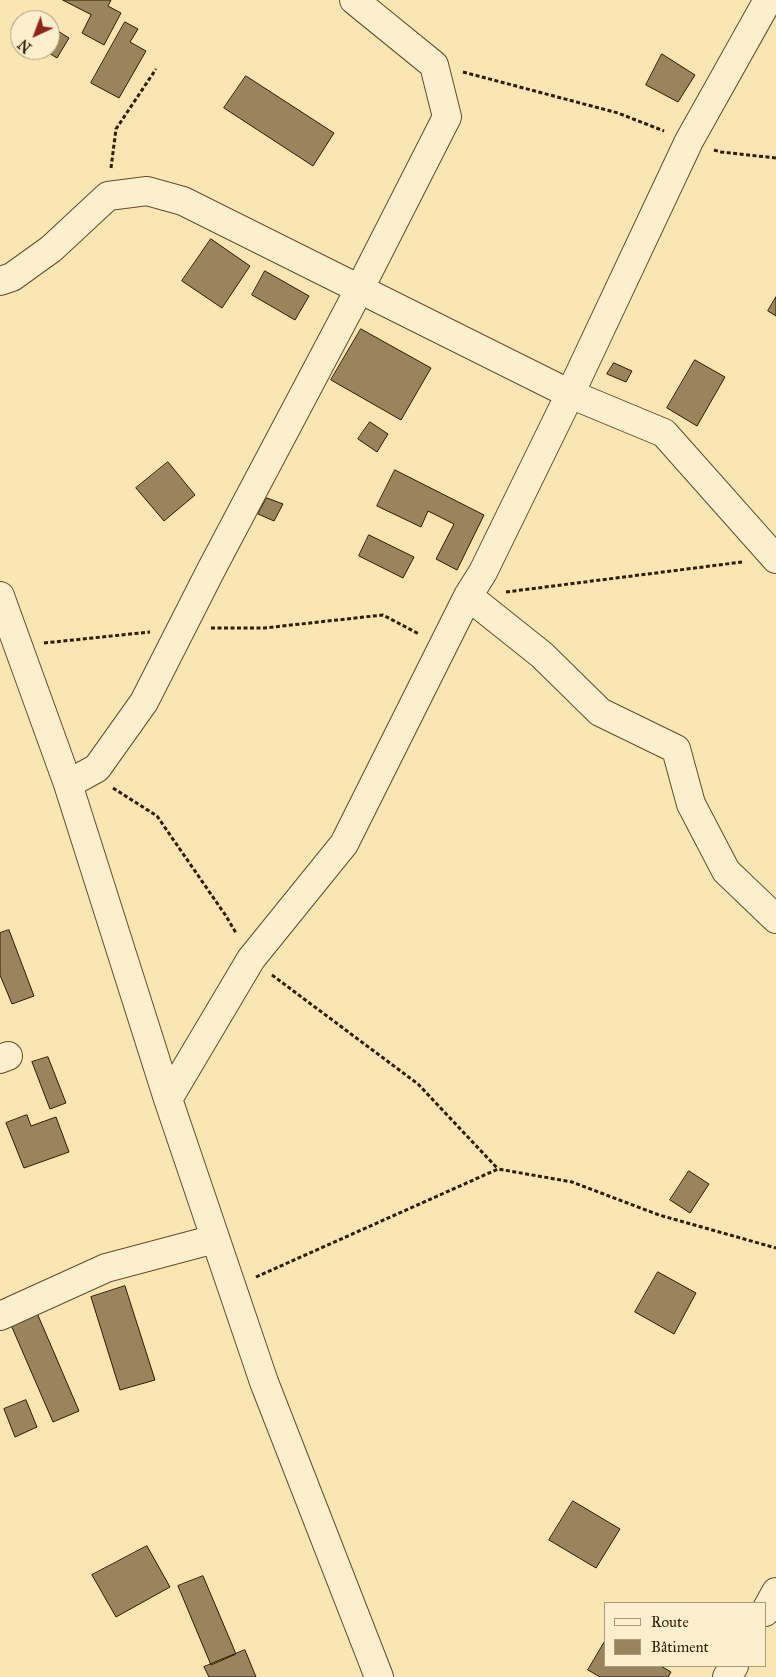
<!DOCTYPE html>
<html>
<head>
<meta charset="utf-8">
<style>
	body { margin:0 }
	#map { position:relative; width:776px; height:1677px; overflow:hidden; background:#f9e6b3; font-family:"IM FELL Great Primer",serif }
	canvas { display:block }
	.legend { position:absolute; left:604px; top:1602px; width:162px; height:65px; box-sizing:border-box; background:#fbefce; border:1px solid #aa9a7c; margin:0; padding:6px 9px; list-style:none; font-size:15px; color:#301a00 }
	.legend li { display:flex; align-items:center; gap:10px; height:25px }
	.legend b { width:25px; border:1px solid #aa9a7c }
	.north { position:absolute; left:10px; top:10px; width:50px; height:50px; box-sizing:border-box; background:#fbefce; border:1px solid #aa9a7c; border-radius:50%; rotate:223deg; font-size:14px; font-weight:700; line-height:20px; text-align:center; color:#301a00 }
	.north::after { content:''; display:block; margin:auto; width:18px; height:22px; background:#8f2418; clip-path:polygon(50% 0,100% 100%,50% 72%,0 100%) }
</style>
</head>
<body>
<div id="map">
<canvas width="776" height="1677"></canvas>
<ul class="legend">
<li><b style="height:6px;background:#fbefce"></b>Route</li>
<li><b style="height:14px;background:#99845d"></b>Bâtiment</li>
</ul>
<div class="north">N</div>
</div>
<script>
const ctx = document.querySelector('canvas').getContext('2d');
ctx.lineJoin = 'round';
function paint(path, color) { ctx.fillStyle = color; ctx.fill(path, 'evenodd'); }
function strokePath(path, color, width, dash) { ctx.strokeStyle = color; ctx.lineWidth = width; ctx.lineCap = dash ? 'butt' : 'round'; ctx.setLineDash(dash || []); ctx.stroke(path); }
const building = new Path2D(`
	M63,0H111L108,6L121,13L104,45L82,33L91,15Z
	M125,22L138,29L130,42L146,51L119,98L91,83Z
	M50,26L69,38L57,58L44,50H50Z
	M662,54L695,75L678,102L646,85Z
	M246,76L334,133L313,166L224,108Z
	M211,239L250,266L222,308L182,281Z
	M265,271L309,296L295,320L252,295Z
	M776,297V316L768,311Z
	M361,329L431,368L401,420L331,380Z
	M695,360L725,377L697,426L667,408Z
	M614,363L632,371L626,382L607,374Z
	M370,422L388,434L377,452L358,439Z
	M168,462L195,495L164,521L136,488Z
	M395,470L484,515L457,570L436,559L454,524L428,511L421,527L377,506Z
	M267,498L283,504L274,521L258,514Z
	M369,535L414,557L403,578L359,556Z
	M9,930L34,996L12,1004L0,975V933Z
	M48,1057L66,1103L50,1109L32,1062Z
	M27,1115L31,1126L56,1117L69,1152L24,1168L6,1123Z
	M689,1171L709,1184L690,1213L670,1200Z
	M658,1272L696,1293L674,1334L635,1312Z
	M125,1286L155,1380L120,1390L91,1297Z
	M37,1313L79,1411L53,1422L11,1325Z
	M26,1400L37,1427L15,1437L4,1409Z
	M573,1501L620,1529L596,1568L549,1540Z
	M147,1546L170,1587L116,1617L92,1575Z
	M203,1576L236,1654L211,1665L178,1586Z
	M605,1641V1666H661L671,1672L668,1677H600L588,1670Z
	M245,1650L256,1677H209L204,1667Z`);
const path = new Path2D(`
	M463,72L618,113L664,131
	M714,150L721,152L776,158
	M111,168L116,129L156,69
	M506,592L742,562
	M211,628H264L383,615L419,634
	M44,643L150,632
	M113,788L157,816L226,916L236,933
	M272,975L418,1084L498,1169
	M256,1277L498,1169L572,1182L659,1215L776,1248`);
const street = new Path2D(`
	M0,281L12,277L51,249L108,196L147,191L183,201L570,394L664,433L776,559
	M0,596L68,784L168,1099L264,1382L379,1677
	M468,596L542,655L600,712L676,749L691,804L726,871L776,919
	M68,784L97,768L144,702L211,570L359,290L447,117L434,65L354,0
	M0,1059L8,1056
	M168,1099L251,959L344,844L468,596L483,572L570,394L689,141L768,0
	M0,1316L106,1268L215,1239
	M765,1612L776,1592
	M727,1677L734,1666`);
paint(building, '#99845d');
strokePath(building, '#301a00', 1);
strokePath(street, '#624d2d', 30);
strokePath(path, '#301a00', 3, [4, 2.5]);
strokePath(street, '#fbefce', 28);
</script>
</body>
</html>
